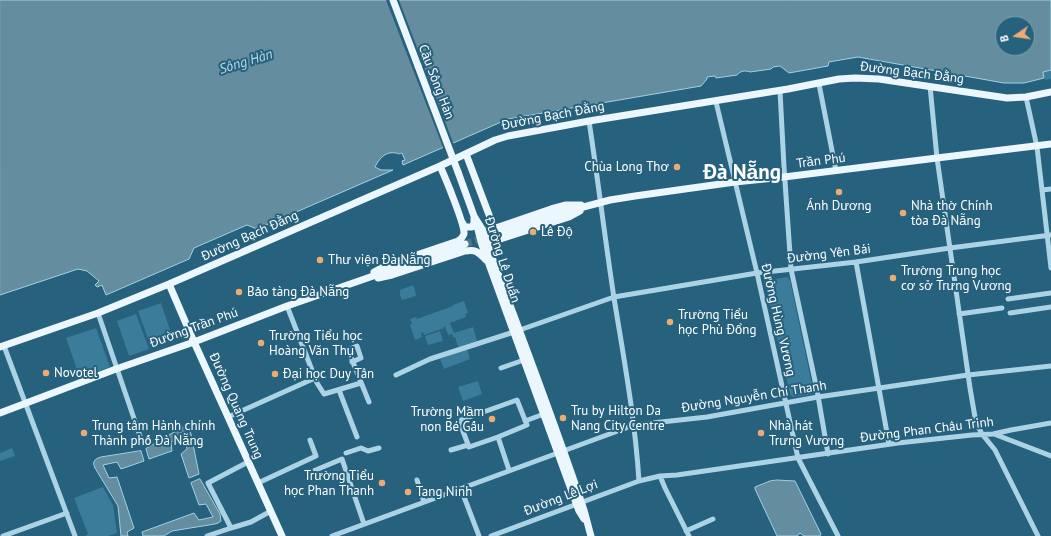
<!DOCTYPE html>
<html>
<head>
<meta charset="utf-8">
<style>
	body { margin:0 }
	#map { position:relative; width:1051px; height:536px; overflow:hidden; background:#26617d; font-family:"PT Sans",sans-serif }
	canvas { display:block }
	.north { position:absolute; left:995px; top:16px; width:40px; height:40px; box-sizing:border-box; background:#26617d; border:1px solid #7da0b1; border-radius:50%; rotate:257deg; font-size:11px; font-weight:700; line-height:16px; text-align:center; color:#fff }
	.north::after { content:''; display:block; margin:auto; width:14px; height:18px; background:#edab71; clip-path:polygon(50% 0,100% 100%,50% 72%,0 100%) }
</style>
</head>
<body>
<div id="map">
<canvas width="1051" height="536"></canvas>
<div class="north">B</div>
</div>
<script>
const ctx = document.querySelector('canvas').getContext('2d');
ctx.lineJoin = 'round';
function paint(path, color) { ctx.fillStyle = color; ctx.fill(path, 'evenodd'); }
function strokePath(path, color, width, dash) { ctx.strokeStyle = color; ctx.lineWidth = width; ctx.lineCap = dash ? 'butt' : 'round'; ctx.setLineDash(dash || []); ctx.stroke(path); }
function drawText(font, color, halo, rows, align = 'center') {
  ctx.font = font + ' "PT Sans",sans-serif'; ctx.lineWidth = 4; ctx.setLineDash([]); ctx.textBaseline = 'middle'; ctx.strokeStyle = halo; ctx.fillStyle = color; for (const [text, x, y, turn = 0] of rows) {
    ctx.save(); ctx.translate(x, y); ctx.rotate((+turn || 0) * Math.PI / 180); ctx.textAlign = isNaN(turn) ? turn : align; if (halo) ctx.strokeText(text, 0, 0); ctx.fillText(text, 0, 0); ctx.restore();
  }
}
const green = new Path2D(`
	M1051,70V79L1045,80L1043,72Z
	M787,277L790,280L814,394L793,397L790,394L764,281Z
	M413,285L415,290L416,296L402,300L400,295V290Z
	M464,301L468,313L465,314L466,317L450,323L454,333L473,327L477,341L458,347L455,337H453L452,334L448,335L445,326L443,327L444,328L424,335L423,332L421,333L422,337L415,340L410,325L412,324L410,319L416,317L417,319L453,306V305Z
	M161,303L173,339L151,347L138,311Z
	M136,314L149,349L129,356L117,321Z
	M96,328L110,367L80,378L66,338Z
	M440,331L443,341L428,345L425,336Z
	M467,349L470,359L444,369L440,359Z
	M478,381L482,394L463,401L458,387Z
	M12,448L15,456L0,461V453Z
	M103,487L113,505L117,533L108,536H85L88,534L74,498Z`);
const water = new Path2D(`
	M0,0H1051V70L1043,72L1044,78L1024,83H1004L858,57L829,62L828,66L789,73L780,66L773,67L771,69L750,72C745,70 740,71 737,75L716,78L715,76L707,77V79L701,86L508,119L403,165L402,161L405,160L402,153C396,155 402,154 396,153C385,151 379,159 375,167L381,170H393L257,229L247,225L194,248L189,259L106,295L102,285L97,287L95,285L99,281L87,271L78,269L0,295ZM1003,24H1027V48H1003Z
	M183,427H187L189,429L191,434L199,474L189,478L181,454L187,449L184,434L171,442L172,451L149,459L146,449Z
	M141,451L144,461L121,469L117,462L103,465L109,478L117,477L134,528L127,532L128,536H121L118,506L95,468C92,462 94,459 101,457Z
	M200,479L220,514L221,521L218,523L215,524L172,531L164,536H143L142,532L194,513L199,520L213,517L206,504L199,505L191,483Z
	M777,480L795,481L821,534L820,536H804L800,533L797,536H777L755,489V487L770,481Z`);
const pier = new Path2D(`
	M386,0H399L454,145L444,150Z`);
const majorTunnel = new Path2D(`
	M465,244L502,232`);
const minor = new Path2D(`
	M819,84L836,171
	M930,86L937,158L970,388L976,423L982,434L995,450L1038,536
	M780,91L784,167L791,269L817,390L828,454
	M1026,97L1037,147L1051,268
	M716,102L757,273L798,458L838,536
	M589,121C598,180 605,239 614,298C624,359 635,419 639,481
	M1042,190L1051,189
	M856,262L889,444
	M1008,299L1051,293
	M287,306L317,383L324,394L361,383
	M98,313L141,439
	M1010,313L1051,307
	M959,314L1002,308
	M4,346L75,536
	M352,362L361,358L357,346L348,350L369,402
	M501,368L524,360
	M396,375L430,359L514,332L614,297L757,273L856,262L950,248L1051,235
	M339,390L357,437
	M228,417L315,378
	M525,421L544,414
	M994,434L1051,456
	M498,437L527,425L517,400L461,420V426L469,447L498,437L509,470
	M451,450L468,445
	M346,453L361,448L368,451L379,448
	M311,472L342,459L364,524
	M660,476L665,488L689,536
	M417,480L424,502
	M258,483L316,456L310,440
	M461,489L479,536
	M231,528L251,522L271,511
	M686,531L713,519
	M3,536L67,513
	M207,536L231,528L208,483L248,462
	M332,536L634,425L707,417L818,397L968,375L1051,366
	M491,536L639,481L660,476L677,475L898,443L972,435L993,434L1011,430L1051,423`);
const major = new Path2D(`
	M393,0L418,66
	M466,154L494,228
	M458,172L474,216V223L472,227H465L462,222
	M474,216L484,232L493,260C524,342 555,424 583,507C586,516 588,526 591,536
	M476,222L482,245L579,511L584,519
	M484,232L551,209L566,205H581
	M502,232L553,215L610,200L635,196L735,182L784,177L937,158L1051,144
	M488,243L569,217L580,211
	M374,272L387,265L458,241C461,239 463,237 464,234C465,225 445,177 440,166
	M378,278L392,275L465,251C476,249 478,252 486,260
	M169,284L194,342L282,536
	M0,347L98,313L169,284L440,166L495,140L508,136L589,121L788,89L839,79L855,78L879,79L1007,98L1026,97L1051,92
	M0,413L116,369L194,342L287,306L465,244`);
const majorBridge = new Path2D(`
	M418,66L458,172`);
const markers = [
	[677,167,4,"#edab71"],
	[839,192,4,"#edab71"],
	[903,213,4,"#edab71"],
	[533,232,4,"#edab71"],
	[320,260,4,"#edab71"],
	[893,278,4,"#edab71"],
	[239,292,4,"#edab71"],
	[670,322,4,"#edab71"],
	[261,343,4,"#edab71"],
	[46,373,4,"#edab71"],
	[275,374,4,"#edab71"],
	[563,418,4,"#edab71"],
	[492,419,4,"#edab71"],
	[84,433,4,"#edab71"],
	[761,433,4,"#edab71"],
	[382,483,4,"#edab71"],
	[408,492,4,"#edab71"]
];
const streetNames = [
	["Đường Bạch Đằng",912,73,7],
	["Cầu Sông Hàn",436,82,69],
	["Đường Bạch Đằng",553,116,-11],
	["Trần Phú",821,161,-7],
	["Đường Bạch Đằng",250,236,-24],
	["Đường Yên Bái",829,254,-7],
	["Đường Lê Duẩn",502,260,72],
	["Đường Hùng Vương",778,320,77],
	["Đường Trần Phú",194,328,-20],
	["Đường Nguyễn Chí Thanh",754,397,-9],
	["Đường Quang Trung",236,406,66],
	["Đường Phan Châu Trinh",927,430,-7],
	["Đường Lê Lợi",561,498,-21]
];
const poiNames = [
	["Chùa Long Thơ",669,167,"right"],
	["Ánh Dương",839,206,"center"],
	["Nhà thờ Chính",911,206],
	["tòa Đà Nẵng",911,221],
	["Lê Độ",541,232],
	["Thư viện Đà Nẵng",328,260],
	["Trường Trung học",901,271],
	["cơ sở Trưng Vương",901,286],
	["Bảo tàng Đà Nẵng",247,292],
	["Trường Tiểu",678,315],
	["học Phù Đổng",678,330],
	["Trường Tiểu học",269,336],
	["Hoàng Văn Thụ",269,351],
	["Novotel",54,373],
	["Đại học Duy Tân",283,374],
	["Tru by Hilton Da",571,411],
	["Nang City Centre",571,426],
	["Trường Mầm",484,412,"right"],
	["non Bé Gấu",484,427,"right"],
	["Trung tâm Hành chính",92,426],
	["Thành phố Đà Nẵng",92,441],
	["Nhà hát",769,426],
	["Trưng Vương",769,441],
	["Trường Tiểu",374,476,"right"],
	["học Phan Thanh",374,491,"right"],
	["Tang Ninh",416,492]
];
const waterNames = [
	["Sông Hàn",246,62,-17]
];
const townNames = [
	["Đà Nẵng",742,173]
];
paint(green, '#3a7c9a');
paint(water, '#648d9f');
strokePath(water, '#a0d1e5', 1);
paint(pier, '#26617d');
strokePath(majorTunnel, '#477990', 7, [7, 3.5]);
strokePath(minor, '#abd3e5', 5);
strokePath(major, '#ebf6fd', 7);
strokePath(majorBridge, '#ebf6fd', 7);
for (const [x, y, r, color] of markers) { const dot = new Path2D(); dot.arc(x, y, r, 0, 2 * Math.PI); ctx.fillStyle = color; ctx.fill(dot); strokePath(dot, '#26617d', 1.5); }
drawText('13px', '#fff', '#26617d', streetNames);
drawText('13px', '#fff', '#26617d', poiNames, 'left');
drawText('italic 14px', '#b7dcec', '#26617d', waterNames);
drawText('bold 21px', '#fff', '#26617d', townNames);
</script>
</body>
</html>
